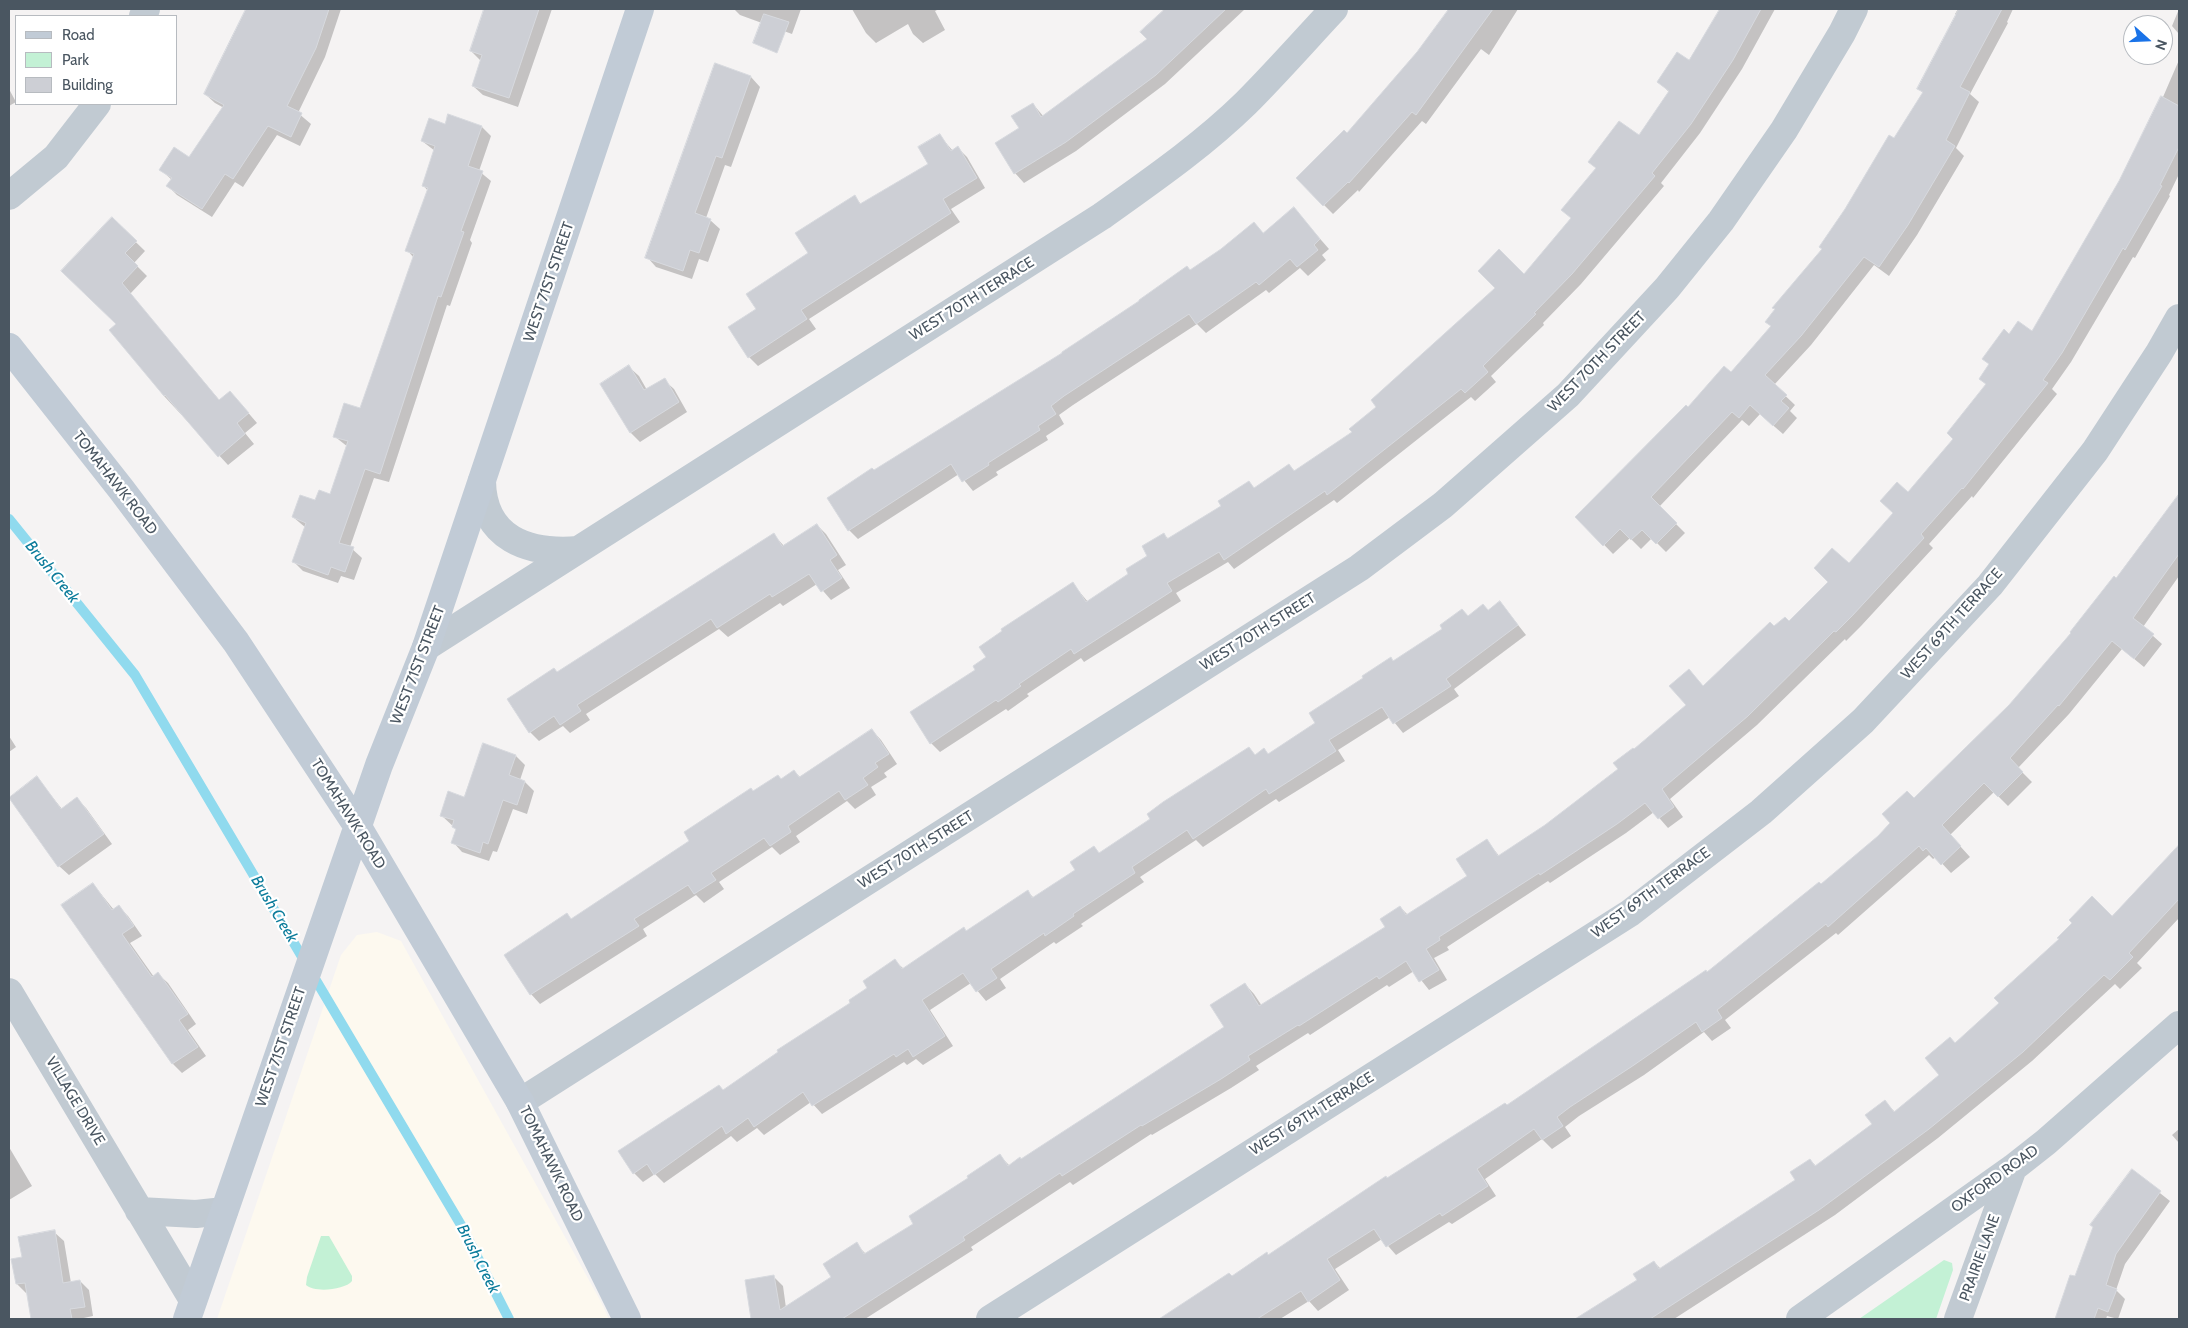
<!DOCTYPE html>
<html>
<head>
<meta charset="utf-8">
<style>
  body { margin:0 }
  #map { position:relative; width:2188px; height:1328px; overflow:hidden; background:#f5f3f3; font-family:Cabin,sans-serif }
  canvas { display:block }
  .frame { position:absolute; inset:0; border:10px solid #4a5661; pointer-events:none }
  .legend { position:absolute; left:15px; top:15px; width:162px; height:90px; box-sizing:border-box; background:#fff; border:1px solid #b7bbc0; margin:0; padding:6px 9px; list-style:none; font-size:15px; color:#4a5661 }
  .legend li { display:flex; align-items:center; gap:10px; height:25px }
  .legend b { width:25px; border:1px solid #b7bbc0 }
  .north { position:absolute; left:2123px; top:15px; width:50px; height:50px; box-sizing:border-box; background:#fff; border:1px solid #b7bbc0; border-radius:50%; rotate:110deg; font-size:14px; font-weight:700; line-height:20px; text-align:center; color:#4a5661 }
  .north::after { content:''; display:block; margin:auto; width:18px; height:22px; background:#1a73e8; clip-path:polygon(50% 0,100% 100%,50% 72%,0 100%) }
</style>
</head>
<body>
<div id="map">
<canvas width="2188" height="1328"></canvas>
<div class="frame"></div>
<ul class="legend">
<li><b style="height:6px;background:#c1cbd6"></b>Road</li>
<li><b style="height:14px;background:#c3f1d5"></b>Park</li>
<li><b style="height:14px;background:#cdcfd5"></b>Building</li>
</ul>
<div class="north">N</div>
</div>
<script>
const ctx = document.querySelector('canvas').getContext('2d');
ctx.lineJoin = 'round';
function fillPath(path, color) {
  ctx.fillStyle = color;
  ctx.fill(path, 'evenodd');
}
function stroke(path, color, width, dash) {
  ctx.strokeStyle = color;
  ctx.lineWidth = width;
  ctx.lineCap = dash ? 'butt' : 'round';
  ctx.setLineDash(dash || []);
  ctx.stroke(path);
}
function drawText(font, color, halo, rows, align = 'center') {
  ctx.font = font + ' Cabin,sans-serif';
  ctx.lineWidth = 4.5;
  ctx.setLineDash([]);
  ctx.textBaseline = 'middle';
  ctx.strokeStyle = halo;
  ctx.fillStyle = color;
  for (const [text, x, y, turn = 0] of rows) {
    ctx.save();
    ctx.translate(x, y);
    ctx.rotate((+turn || 0) * Math.PI / 180);
    ctx.textAlign = isNaN(turn) ? turn : align;
    if (halo) ctx.strokeText(text, 0, 0);
    ctx.fillText(text, 0, 0);
    ctx.restore();
  }
}
fillPath(new Path2D(`
  M377 932 401 941 600 1300 609 1319H217L341 955 357 935Z`), '#fdf9ef');
fillPath(new Path2D(`
  M321 1236H329L352 1276V1281C345 1290 314 1293 306 1285L307 1277Z
  M1944 1260 1952 1263 1953 1270 1936 1319H1859Z`), '#c3f1d5');
fillPath(new Path2D(`
  M247 9H341L325 57 298 113 311 124 300 146 277 135 243 187 235 182 212 217 177 195 168 186 172 180 161 170 190 158 224 108 215 103 205 94Z
  M501 9H552L518 107 483 95 473 86 481 61 471 51 493 35Z
  M734 9H801L792 34 740 15Z
  M852 9H939L935 11 945 30 923 43 913 34 908 24 876 43 866 33Z
  M1162 9H1245L1165 84 1076 151 1024 183 1015 173 1021 128 1033 104 1044 117 1149 39 1164 12Z
  M1451 9H1518L1489 55 1481 49 1426 124 1422 121 1359 192 1358 190 1333 214 1297 178 1347 135 1418 52Z
  M1721 9H1775L1742 69 1700 133 1661 183 1664 186 1581 284 1543 323 1544 325 1491 376 1496 382 1475 401 1471 397 1337 503 1334 500 1234 569 1228 562 1176 593 1181 601 1084 662 1081 658 1027 694 1029 696 1008 711 1006 709 940 752 931 743 977 670 988 658 1073 584 1088 602 1130 574 1149 556 1164 535 1169 539 1222 506 1249 483 1255 489 1289 466 1295 471 1353 433 1378 407 1524 275 1572 218 1597 169 1590 162 1639 137 1669 92 1659 82 1689 61Z
  M1958 9H2013L2007 22 2008 23 1970 94 1979 102 1956 148 1964 156 1917 235 1889 276 1874 265 1811 345 1774 385 1795 405 1790 411 1797 418 1783 434 1760 414 1749 426 1742 420 1659 507 1685 533 1666 552 1652 538 1641 549 1630 538 1613 554 1577 517 1688 409 1731 374 1772 327 1767 322 1823 249 1924 94 1919 89 1957 15 1955 14Z
  M2179 9V34L2172 26Z
  M2179 60V174L2169 195 2170 196 2135 258 2133 257 2071 362 2052 389 2057 394 1973 498 1972 496 1929 544 1933 548 1861 626 1846 641 1845 639 1757 725 1670 799 1683 817 1668 828 1654 812 1626 833 1550 883 1548 881 1447 947 1449 950 1434 958 1447 980 1429 990 1414 971 1389 987 1387 985 1310 1035 1308 1033 1256 1066 1259 1070 1231 1088 1152 1135 1151 1134 1073 1185 1070 1182 971 1247 973 1250 865 1319H753L746 1281 773 1276 783 1286 786 1308 833 1277 856 1244 866 1254 915 1224 1000 1156 1010 1166 1021 1160 1226 1028 1245 984 1254 994 1262 1006 1387 928 1400 907 1408 915 1468 876 1487 841 1500 857 1546 826 1620 769 1634 751 1687 705 1689 670 1704 687 1774 628 1789 623 1849 565 1894 513 1954 439 1987 385 1980 379 1990 365 1984 359 2010 335 2032 333 2120 182 2163 97Z
  M715 64 751 77 760 87 731 167 725 165 706 218 710 220 720 229 708 262 699 259 692 279 656 267 647 257Z
  M9 89 16 102 9 106Z
  M446 125 482 127 491 136 479 171 491 181 470 240 472 243 450 306 447 305 389 482 374 478 350 547 362 558 354 580 341 576 338 583 303 571 294 562 306 528 293 517 316 502 331 496 348 447 334 436 361 410 414 258 407 250 428 191 423 185 435 151 422 141Z
  M940 136 953 151 958 148 967 157 985 188 951 209 960 222 809 319 816 329 758 366 749 357 757 310 809 253 854 197 862 205 930 164Z
  M1294 209 1329 249 1322 255 1326 260 1308 276 1300 268 1269 293 1266 290 1206 333 1197 324 1073 405 1059 415 1064 424 1046 436 1048 440 996 472 998 475 973 491 959 474 858 539 849 530 874 471 1064 354 1191 271 1222 250 1254 223 1264 234Z
  M112 219 145 251 134 263 147 276 130 294 220 401 239 402 257 423 245 433 254 444 228 465 164 396 111 330 118 324Z
  M629 367 639 376 647 390 664 380 674 389 687 412 640 442 630 432Z
  M2179 496V576L2143 627 2162 644 2144 667 2122 649 2069 714 2018 768 2032 782 2008 806 1994 792 1950 835 1970 857 1951 873 1936 857 1933 859 1929 855 1838 935 1836 933 1725 1020 1731 1028 1712 1041 1704 1032 1644 1075 1579 1116 1565 1127 1571 1136 1552 1149 1542 1139 1485 1179 1496 1196 1452 1224 1449 1222 1396 1255 1382 1239 1335 1269 1349 1290 1318 1311 1309 1301 1280 1319H1161L1229 1274 1232 1277 1267 1254 1269 1256 1387 1179 1507 1107 1707 973 1821 886 1879 837 2010 705 2116 580Z
  M817 525 826 534 846 565 838 570 850 588 831 600 817 584 783 606 780 603 728 637 719 629 586 714 590 720 570 733 563 726 539 741 530 732 557 673 774 535 784 546Z
  M1500 602 1526 635 1454 689 1459 696 1403 733 1390 717 1338 750 1345 761 1279 802 1276 799 1203 847 1196 840 1140 877 1144 882 1081 924 1083 926 1056 944 1054 942 1000 979 1006 988 986 1001 971 983 930 1010 953 1046 923 1065 916 1059 907 1065 904 1062 822 1114 811 1102 764 1135 757 1128 737 1142 731 1136 664 1183 655 1174 643 1182 634 1173 723 1091 852 1003 869 989 895 961 904 969 964 929 967 932 1027 891 1034 898 1152 819 1249 749 1256 756 1264 750 1269 755 1317 723 1394 662 1469 617 1488 611Z
  M872 730 881 740 897 764 884 773 887 777 871 787 876 795 855 809 847 801 796 836 800 842 780 855 772 847 719 882 724 889 704 903 696 895 643 929 647 936 540 1004 531 994 567 915 572 920 691 841 754 792 781 780 794 771 801 778Z
  M9 736 16 747 9 752Z
  M516 756 525 765 520 780 525 782 534 791 527 814 513 809 497 852 493 851 489 861 462 852 453 842 457 830 441 815 465 799Z
  M37 778 62 809 77 799 86 808 112 844 69 875 59 866 10 797Z
  M2179 848V918L2137 963 2142 968 2120 989 2115 984 2032 1061 1938 1138 1835 1215 1674 1319H1579L1638 1281 1654 1262 1661 1269 1797 1181 1810 1160 1816 1166 1873 1124 1885 1102 1895 1112 1941 1075 1955 1044 2112 918Z
  M93 884 114 910 119 907 128 916 142 936 130 943 154 977 158 974 168 983 196 1024 188 1030 206 1056 182 1073 173 1064 63 905Z
  M2179 1129V1143L2172 1135Z
  M9 1147 32 1186 9 1200Z
  M2132 1171 2170 1201 2125 1264 2116 1290 2125 1299 2118 1319 2107 1316 2106 1319H2055L2071 1276 2076 1278Z
  M54 1232 64 1241 71 1283 80 1281 89 1290 93 1316 79 1319H32L28 1293H26L17 1284 24 1258Z`), '#0003');
stroke(new Path2D(`
  M9 519 135 675 461 1225 509 1319`), '#90daee', 10);
const building = new Path2D(`
  M246 9H329L316 48 287 106 302 113 291 137 268 126 233 179 225 174 202 209 166 186 172 178 159 170 174 147 189 157 224 105 204 94Z
  M484 9H539L509 98 472 86 482 55 470 51Z
  M1165 9H1226L1156 75 1066 142 1014 174 995 143 1019 128 1011 116 1033 103 1041 117 1147 39 1140 32Z
  M1449 9H1493L1416 115 1412 112 1349 183 1348 182 1323 206 1296 178 1344 130 1347 133 1417 52Z
  M1720 9H1761L1733 60 1691 124 1652 173 1655 176 1572 274 1534 313 1536 314 1483 366 1488 372 1465 393 1461 389 1327 495 1325 491 1224 560 1219 552 1167 583 1172 591 1074 654 1071 649 1019 684 1021 686 998 702 996 700 930 744 910 712 975 670 973 666 986 657 979 647 1002 631 1001 629 1073 582 1086 602 1128 574 1126 569 1147 556 1142 546 1164 533 1167 539 1221 506 1218 501 1249 481 1254 488 1289 464 1294 471 1352 432 1349 429 1376 407 1371 400 1495 288 1478 271 1499 249 1524 274 1571 218 1561 210 1596 168 1588 162 1619 121 1639 135 1669 91 1657 82 1677 52 1689 60Z
  M1959 9H2002L1960 87 1970 92 1946 140 1955 146 1908 225 1879 267 1864 257 1801 336 1765 375 1787 395 1781 401 1789 408 1773 426 1750 405 1739 418 1732 412 1651 497 1677 523 1656 544 1642 530 1631 540 1620 529 1603 546 1575 517 1686 405 1688 407 1724 366 1731 372 1771 326 1765 322 1775 309 1772 308 1822 249 1819 247 1845 209 1889 135 1894 138 1923 92 1917 89Z
  M764 14 789 22 777 53 753 43Z
  M715 63 751 76 722 158 716 156 695 213 711 219 699 253 690 250 683 271 645 258Z
  M2161 96 2179 106V147L2160 185 2162 186 2125 250 2123 248 2062 353 2043 380 2048 383 1963 489 1962 488 1921 534 1924 538 1852 616 1836 632 1834 631 1748 716 1662 789 1674 807 1658 819 1645 803 1617 824 1540 875 1539 873 1439 937 1440 940 1426 949 1439 970 1419 982 1406 961 1379 979 1377 976 1299 1026 1298 1025 1248 1056 1250 1060 1221 1079 1142 1126 1141 1125 1062 1176 1060 1173 963 1237 965 1240 842 1319H751L745 1280 774 1275 780 1310 831 1277 823 1264 857 1242 864 1254 913 1224 909 1216 968 1178 967 1176 1000 1154 1008 1166 1020 1157 1021 1159 1224 1027 1210 1005 1245 983 1259 1006 1385 927 1380 919 1400 906 1406 915 1467 876 1456 859 1487 839 1498 856 1545 825 1618 769 1613 763 1633 748 1634 749 1686 705 1669 686 1689 669 1703 686 1770 622 1774 626 1785 617 1789 621 1828 582 1814 568 1832 548 1849 563 1893 513 1880 501 1897 482 1908 492 1953 439 1947 433 1986 384 1979 379 1989 364 1982 359 2004 329 2009 334 2018 321 2032 331 2119 181Z
  M448 114 482 126 468 166 483 171 461 231 464 232 441 297 438 296 380 474 365 469 339 543 354 547 345 572 331 567 328 575 292 562 306 523 292 517 300 495 315 500 319 490 330 494 348 441 333 437 344 403 360 408 414 254 405 251 428 188 422 186 435 146 421 141 429 118 445 124Z
  M940 134 951 151 958 146 977 178 943 199 951 213 801 310 807 319 748 358 728 327 756 309 746 294 808 253 795 233 855 195 860 204 928 164 918 147Z
  M1294 207 1320 239 1314 245 1318 250 1297 267 1290 259 1259 285 1256 282 1196 324 1189 314 1064 396 1051 406 1056 414 1038 426 1040 430 988 463 989 465 962 482 951 464 848 531 827 498 872 468 874 470 1062 353V352L1139 301V300L1187 266 1190 270 1221 249 1254 222 1263 233Z
  M112 217 137 241 125 253 138 266 122 283 219 400 230 391 249 413 237 423 245 434 218 457 165 395 164 396 109 330 116 324 61 271Z
  M629 365 644 390 665 378 679 402 630 433 600 384Z
  M2179 494V554L2133 618 2154 634 2134 659 2112 641 2059 706 2058 705 2010 758 2023 772 1998 797 1984 783 1942 825 1961 846 1941 865 1926 848 1923 851 1919 846 1828 927 1826 924 1717 1010 1722 1018 1702 1032 1696 1022 1634 1065 1570 1107 1557 1117 1563 1126 1542 1140 1534 1129 1477 1169 1488 1186 1442 1216 1440 1213 1386 1247 1374 1229 1327 1259 1340 1280 1308 1302 1301 1291 1257 1319H1159L1229 1273 1232 1276 1267 1252 1268 1255 1386 1176 1387 1178 1505 1103 1507 1105 1706 970 1707 972 1819 882 1821 884 1878 836 1890 823 1882 814 1907 791 1914 798 2009 705 2071 633 2070 632 2114 576 2116 578Z
  M817 524 837 555 830 560 842 578 821 592 809 574 772 597 770 594 717 628 711 619 577 705 581 711 560 725 554 716 529 733 507 699 554 668 557 672 774 533 782 546Z
  M1500 601 1518 625 1446 679 1451 686 1393 724 1382 707 1329 740 1336 751 1269 794 1266 789 1193 839 1187 830 1132 867 1135 873 1073 914 1074 916 1045 936 1044 933 991 969 997 978 976 992 963 973 922 1000 945 1036 913 1057 908 1049 896 1057 894 1054 812 1106 803 1092 754 1127 748 1118 726 1134 722 1126 654 1175 647 1164 633 1174 618 1151 719 1085 723 1090 778 1052 777 1050 850 1003 849 1000 867 988 863 981 895 959 902 969 964 927 966 931 1028 890 1032 898 1075 870 1070 862 1094 846 1099 853 1150 819 1147 814 1163 802 1249 747 1255 755 1264 748 1268 754 1315 723 1309 713 1363 678 1362 676 1391 657 1393 661 1442 629 1440 625 1462 609 1468 616 1483 604 1488 610Z
  M872 729 889 754 875 763 878 767 863 778 868 785 845 800 839 791 788 826 791 832 770 846 764 838 711 873 716 880 694 894 688 885 634 919 639 926 530 995 504 955 567 913 571 919 689 841 684 832 751 788 753 791 778 775 781 779 794 770 799 777Z
  M483 743 516 755 509 775 525 781 517 805 503 800 488 844 483 842 480 853 451 843 456 829 452 827 454 820 440 816 448 791 464 797Z
  M37 776 61 809 77 797 104 834 58 867 9 798Z
  M2179 845V899L2129 953 2133 957 2110 980 2104 975 2023 1052 1929 1129 1819 1210 1650 1319H1575L1637 1280 1633 1274 1654 1261 1659 1269 1795 1180 1790 1172 1810 1159 1815 1166 1872 1124 1865 1115 1885 1100 1894 1112 1939 1075 1925 1058 1950 1037 1955 1043 1999 1003 1994 998 2059 939 2057 938 2072 923 2069 920 2092 896 2112 916Z
  M93 883 112 910 119 905 134 926 122 934 152 977 158 972 188 1014 179 1020 198 1047 172 1064 61 905Z
  M2132 1169 2161 1191 2116 1254 2106 1285 2117 1289 2108 1312 2098 1308 2094 1319H2055L2070 1275 2075 1276 2093 1227 2090 1225Z
  M55 1230 63 1283 80 1280 85 1307 70 1309 72 1319H31L25 1283 16 1284 11 1259 22 1257 18 1237Z`);
fillPath(building, '#cdcfd5');
stroke(building, '#d7d9de', 1);
stroke(new Path2D(`
  M143 16 146 9
  M9 196 56 157 97 104
  M482 481C483 539 528 554 578 550
  M426 647 1102 216C1151 181 1202 146 1246 103 1276 73 1305 40 1334 9
  M9 992 193 1300
  M520 1102 1359 568 1443 505 1568 395 1667 288 1721 221 1784 130 1842 33 1854 9
  M139 1211 196 1214 224 1211
  M990 1319 1630 913 1761 812 1863 721 1990 585 2095 451 2159 353 2179 318
  M1800 1319 2013 1168 2046 1142 2179 1025
  M1958 1319 2013 1168`), '#c1cad2', 28);
stroke(new Path2D(`
  M9 347 121 489 236 642 358 827 520 1102 627 1319
  M187 1319 379 765 426 647 640 9`), '#c1cbd6', 28);
drawText('15px', '#4a5661', '#fff', [
  ["WEST 71ST STREET",549,282,-71],
  ["WEST 70TH TERRACE",972,299,-32],
  ["WEST 70TH STREET",1597,362,-46],
  ["TOMAHAWK ROAD",115,483,52],
  ["WEST 69TH TERRACE",1952,624,-48],
  ["WEST 70TH STREET",1258,632,-32],
  ["WEST 71ST STREET",418,665,-69],
  ["TOMAHAWK ROAD",348,814,58],
  ["WEST 70TH STREET",916,850,-32],
  ["WEST 69TH TERRACE",1651,893,-36],
  ["WEST 71ST STREET",281,1047,-71],
  ["VILLAGE DRIVE",75,1101,59],
  ["WEST 69TH TERRACE",1312,1114,-32],
  ["TOMAHAWK ROAD",551,1164,64],
  ["OXFORD ROAD",1995,1179,-36],
  ["PRAIRIE LANE",1980,1258,-70]
]);
drawText('italic 16px', '#0c7c9b', '#fff', [
  ["Brush Creek",52,572,51],
  ["Brush Creek",274,909,59],
  ["Brush Creek",478,1259,63]
]);
</script>
</body>
</html>
